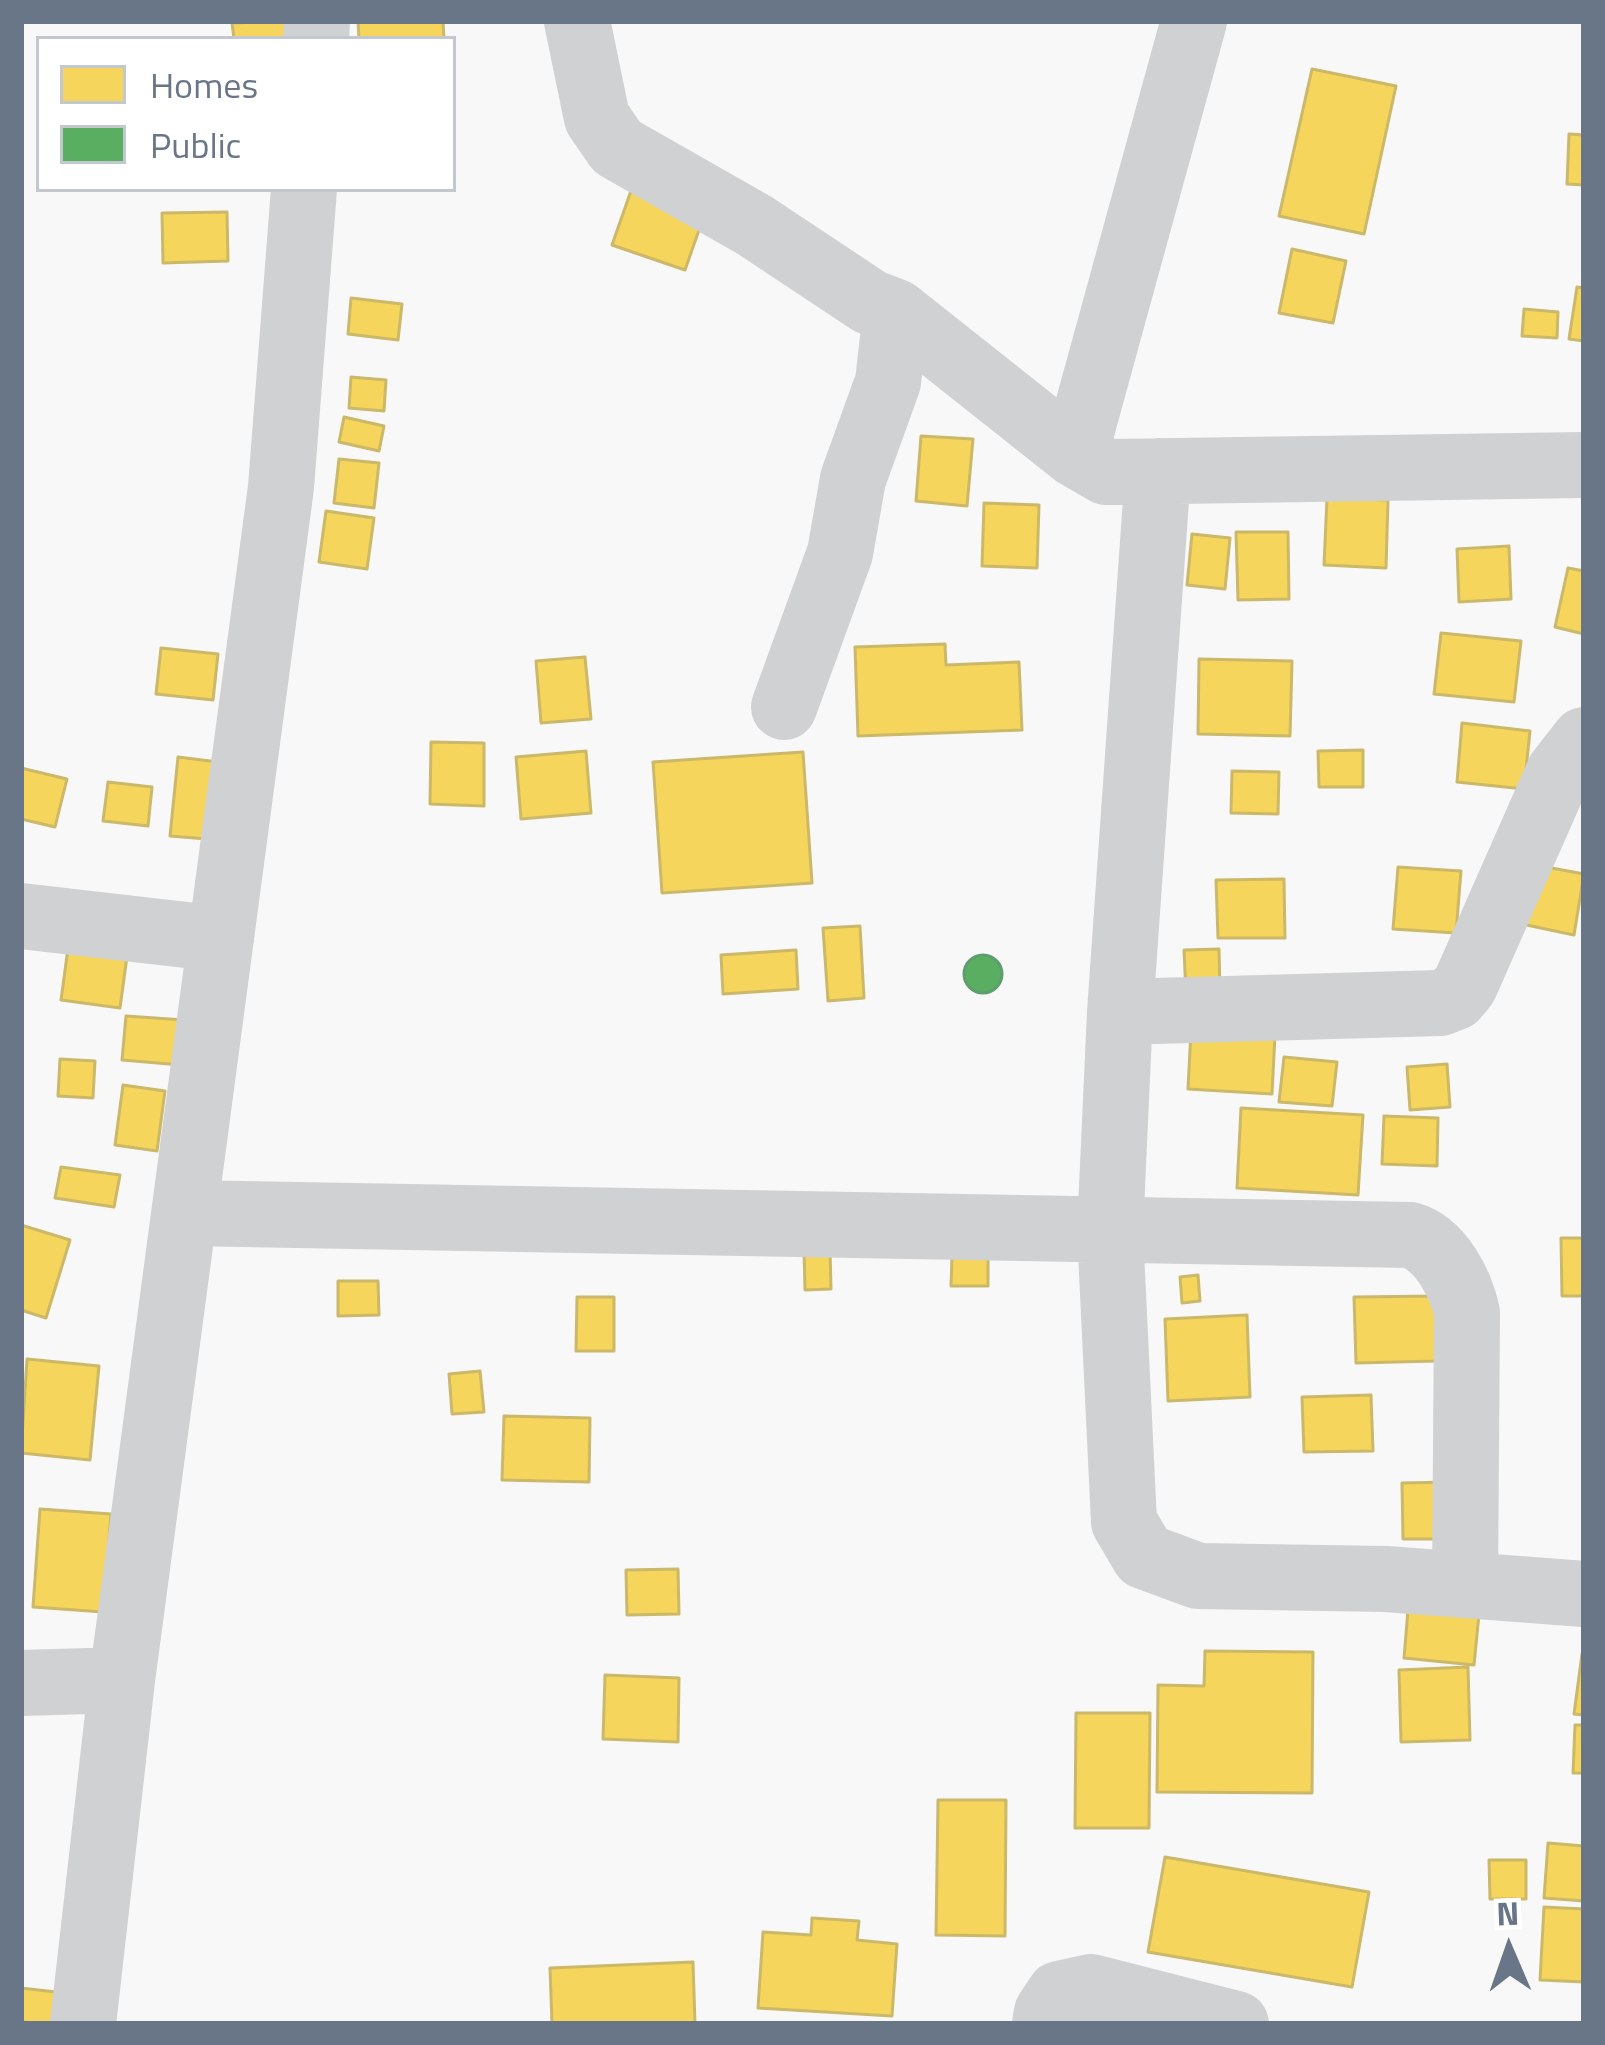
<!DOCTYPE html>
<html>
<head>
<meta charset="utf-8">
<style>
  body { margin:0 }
  #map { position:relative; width:1605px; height:2045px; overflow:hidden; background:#f8f8f8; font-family:"Titillium Web",sans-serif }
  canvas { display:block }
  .frame { position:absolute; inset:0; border:24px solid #687688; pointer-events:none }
  .legend { position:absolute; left:36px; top:36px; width:420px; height:156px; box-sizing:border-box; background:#fff; border:3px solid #c3c8cf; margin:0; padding:15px 21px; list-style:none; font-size:36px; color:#687688 }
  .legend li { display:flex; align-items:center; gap:24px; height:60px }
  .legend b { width:60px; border:3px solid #c3c8cf }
  .north { position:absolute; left:1449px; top:1889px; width:120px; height:120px; -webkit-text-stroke:9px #fff; paint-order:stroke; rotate:358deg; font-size:33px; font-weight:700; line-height:48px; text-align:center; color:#687688 }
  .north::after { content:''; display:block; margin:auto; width:42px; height:54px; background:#687688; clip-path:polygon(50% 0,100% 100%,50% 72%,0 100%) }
</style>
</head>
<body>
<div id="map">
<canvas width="1605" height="2045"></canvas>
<div class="frame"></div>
<ul class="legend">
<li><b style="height:33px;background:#f6d55c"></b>Homes</li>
<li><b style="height:33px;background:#5aae61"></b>Public</li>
</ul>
<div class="north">N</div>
</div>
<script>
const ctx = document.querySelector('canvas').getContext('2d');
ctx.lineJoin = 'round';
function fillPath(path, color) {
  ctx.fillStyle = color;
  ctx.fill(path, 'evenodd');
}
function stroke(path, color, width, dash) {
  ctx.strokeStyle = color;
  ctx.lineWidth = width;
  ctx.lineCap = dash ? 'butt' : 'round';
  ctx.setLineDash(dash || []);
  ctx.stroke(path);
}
const homes = new Path2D(`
  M289 21 292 39H234L232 23Z
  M358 21H443L444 39H359Z
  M1312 69 1396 86 1364 234 1279 216Z
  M1569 134 1584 135V185L1567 184Z
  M633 185 706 210 685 270 612 245Z
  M227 212 228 261 163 263 162 213Z
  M1292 249 1346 261 1333 323 1279 313Z
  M1577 287 1584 288V341L1569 339Z
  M351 298 402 304 398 340 348 334Z
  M1524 309 1558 312 1557 338 1522 336Z
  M351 377 386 380 384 411 349 408Z
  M344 417 384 426 379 451 339 442Z
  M921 436 973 439 967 506 916 501Z
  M339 459 379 463 374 508 334 503Z
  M1327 498 1388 500 1386 568 1324 565Z
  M984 503 1039 505 1037 568 982 566Z
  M326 511 374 518 367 569 319 562Z
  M1236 532H1288L1289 599 1238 600Z
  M1192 534 1230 538 1225 589 1187 585Z
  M1509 546 1511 599 1459 602 1457 549Z
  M1568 568 1584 571V634L1555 627Z
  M1441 633 1521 641 1514 702 1434 694Z
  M945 644 946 665 1019 662 1022 730 858 736 855 647Z
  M161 648 218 654 213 700 156 694Z
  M585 657 591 719 541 723 536 661Z
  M1199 659 1292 661 1290 736 1198 734Z
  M1462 723 1530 731 1524 789 1457 782Z
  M431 742 484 743V806L430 804Z
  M1363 750V787H1319L1318 751Z
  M586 751 591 813 521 819 516 757Z
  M803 752 812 883 662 893 653 762Z
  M178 757 226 763 219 840 170 836Z
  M21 768 67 779 55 827 21 819Z
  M1232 771 1279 772 1278 814 1231 813Z
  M108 782 152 787 148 826 103 821Z
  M1530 864 1584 874 1574 935 1517 923Z
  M1398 867 1461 871 1456 933 1393 929Z
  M1284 879 1285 938H1218L1216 880Z
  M860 926 864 998 828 1001 823 928Z
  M69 941 128 949 120 1008 61 1000Z
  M1219 949 1220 993 1186 994 1184 950Z
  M796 950 798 989 723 994 721 955Z
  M126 1016 184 1020 181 1065 122 1060Z
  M1191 1030 1275 1035 1272 1094 1188 1089Z
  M1284 1057 1337 1062 1332 1106 1279 1102Z
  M60 1059 95 1061 93 1098 58 1096Z
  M1447 1064 1450 1107 1410 1110 1407 1067Z
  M123 1085 165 1091 157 1151 115 1145Z
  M1241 1108 1363 1115 1358 1195 1237 1188Z
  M1384 1116 1438 1118 1437 1166 1382 1164Z
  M61 1167 120 1175 114 1207 55 1198Z
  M21 1225 70 1240 46 1318 21 1310Z
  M1561 1238H1584V1296H1562Z
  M830 1248 831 1289 805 1290 804 1249Z
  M952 1257H988V1286H951Z
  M1198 1275 1200 1301 1182 1303 1180 1277Z
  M338 1281H378L379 1315 338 1316Z
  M1435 1296 1437 1361 1356 1363 1354 1297Z
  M577 1297H614V1351H576Z
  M1247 1315 1250 1397 1168 1401 1165 1319Z
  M27 1359 99 1366 90 1460 21 1453Z
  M480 1371 484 1412 452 1414 449 1374Z
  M1371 1395 1373 1451 1304 1452 1302 1397Z
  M504 1416 590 1418 589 1482 502 1480Z
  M1451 1482 1452 1539H1403L1402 1483Z
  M40 1509 111 1514 103 1612 33 1607Z
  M678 1569 679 1614 627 1615 626 1570Z
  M1409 1598 1480 1604 1474 1665 1404 1658Z
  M1205 1651 1313 1652 1312 1793 1157 1792 1158 1685 1204 1686Z
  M1582 1654H1584V1715L1574 1714Z
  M1468 1667 1470 1740 1401 1742 1399 1670Z
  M605 1675 679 1678 678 1742 603 1739Z
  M1076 1713H1150L1149 1828H1075Z
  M1575 1725H1584V1773H1573Z
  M938 1800H1006L1005 1936 936 1935Z
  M1548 1843 1584 1846V1901L1544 1898Z
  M1165 1857 1369 1892 1352 1987 1148 1952Z
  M1489 1860H1526V1899H1490Z
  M1544 1907 1584 1909V1982L1540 1980Z
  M812 1918 859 1921 857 1940 897 1944 892 2016 758 2008 763 1932 811 1935Z
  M693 1962 695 2024H552L550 1968Z
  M21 1988 65 1993 61 2024 21 2022Z`);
fillPath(homes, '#f6d55c');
stroke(homes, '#cbb869', 3);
const public = new Path2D(`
  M964 974a19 19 0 1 1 38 0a19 19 0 1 1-38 0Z`);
fillPath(public, '#5aae61');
stroke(public, '#5e9d6d', 3);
stroke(new Path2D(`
  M577 21 597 118 617 147 754 225 870 302 896 312 1075 454 1106 472 1584 465
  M316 39 317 21
  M1075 454 1194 21
  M1158 471 1120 1012 1110 1231 1124 1522 1144 1556 1198 1576 1386 1579 1584 1594
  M784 707 840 553 853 479 888 382 896 312
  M21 916 221 939
  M1120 1012 1440 1003 1455 997 1465 985 1559 772 1584 740
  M186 1213 1410 1235C1441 1244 1461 1284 1467 1313L1465 1585
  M21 1683 122 1680
  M83 2024 122 1680 281 487 304 189
  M1045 2024 1047 2012 1059 1994 1091 1987 1236 2024`), '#d0d1d3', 66);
</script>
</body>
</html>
